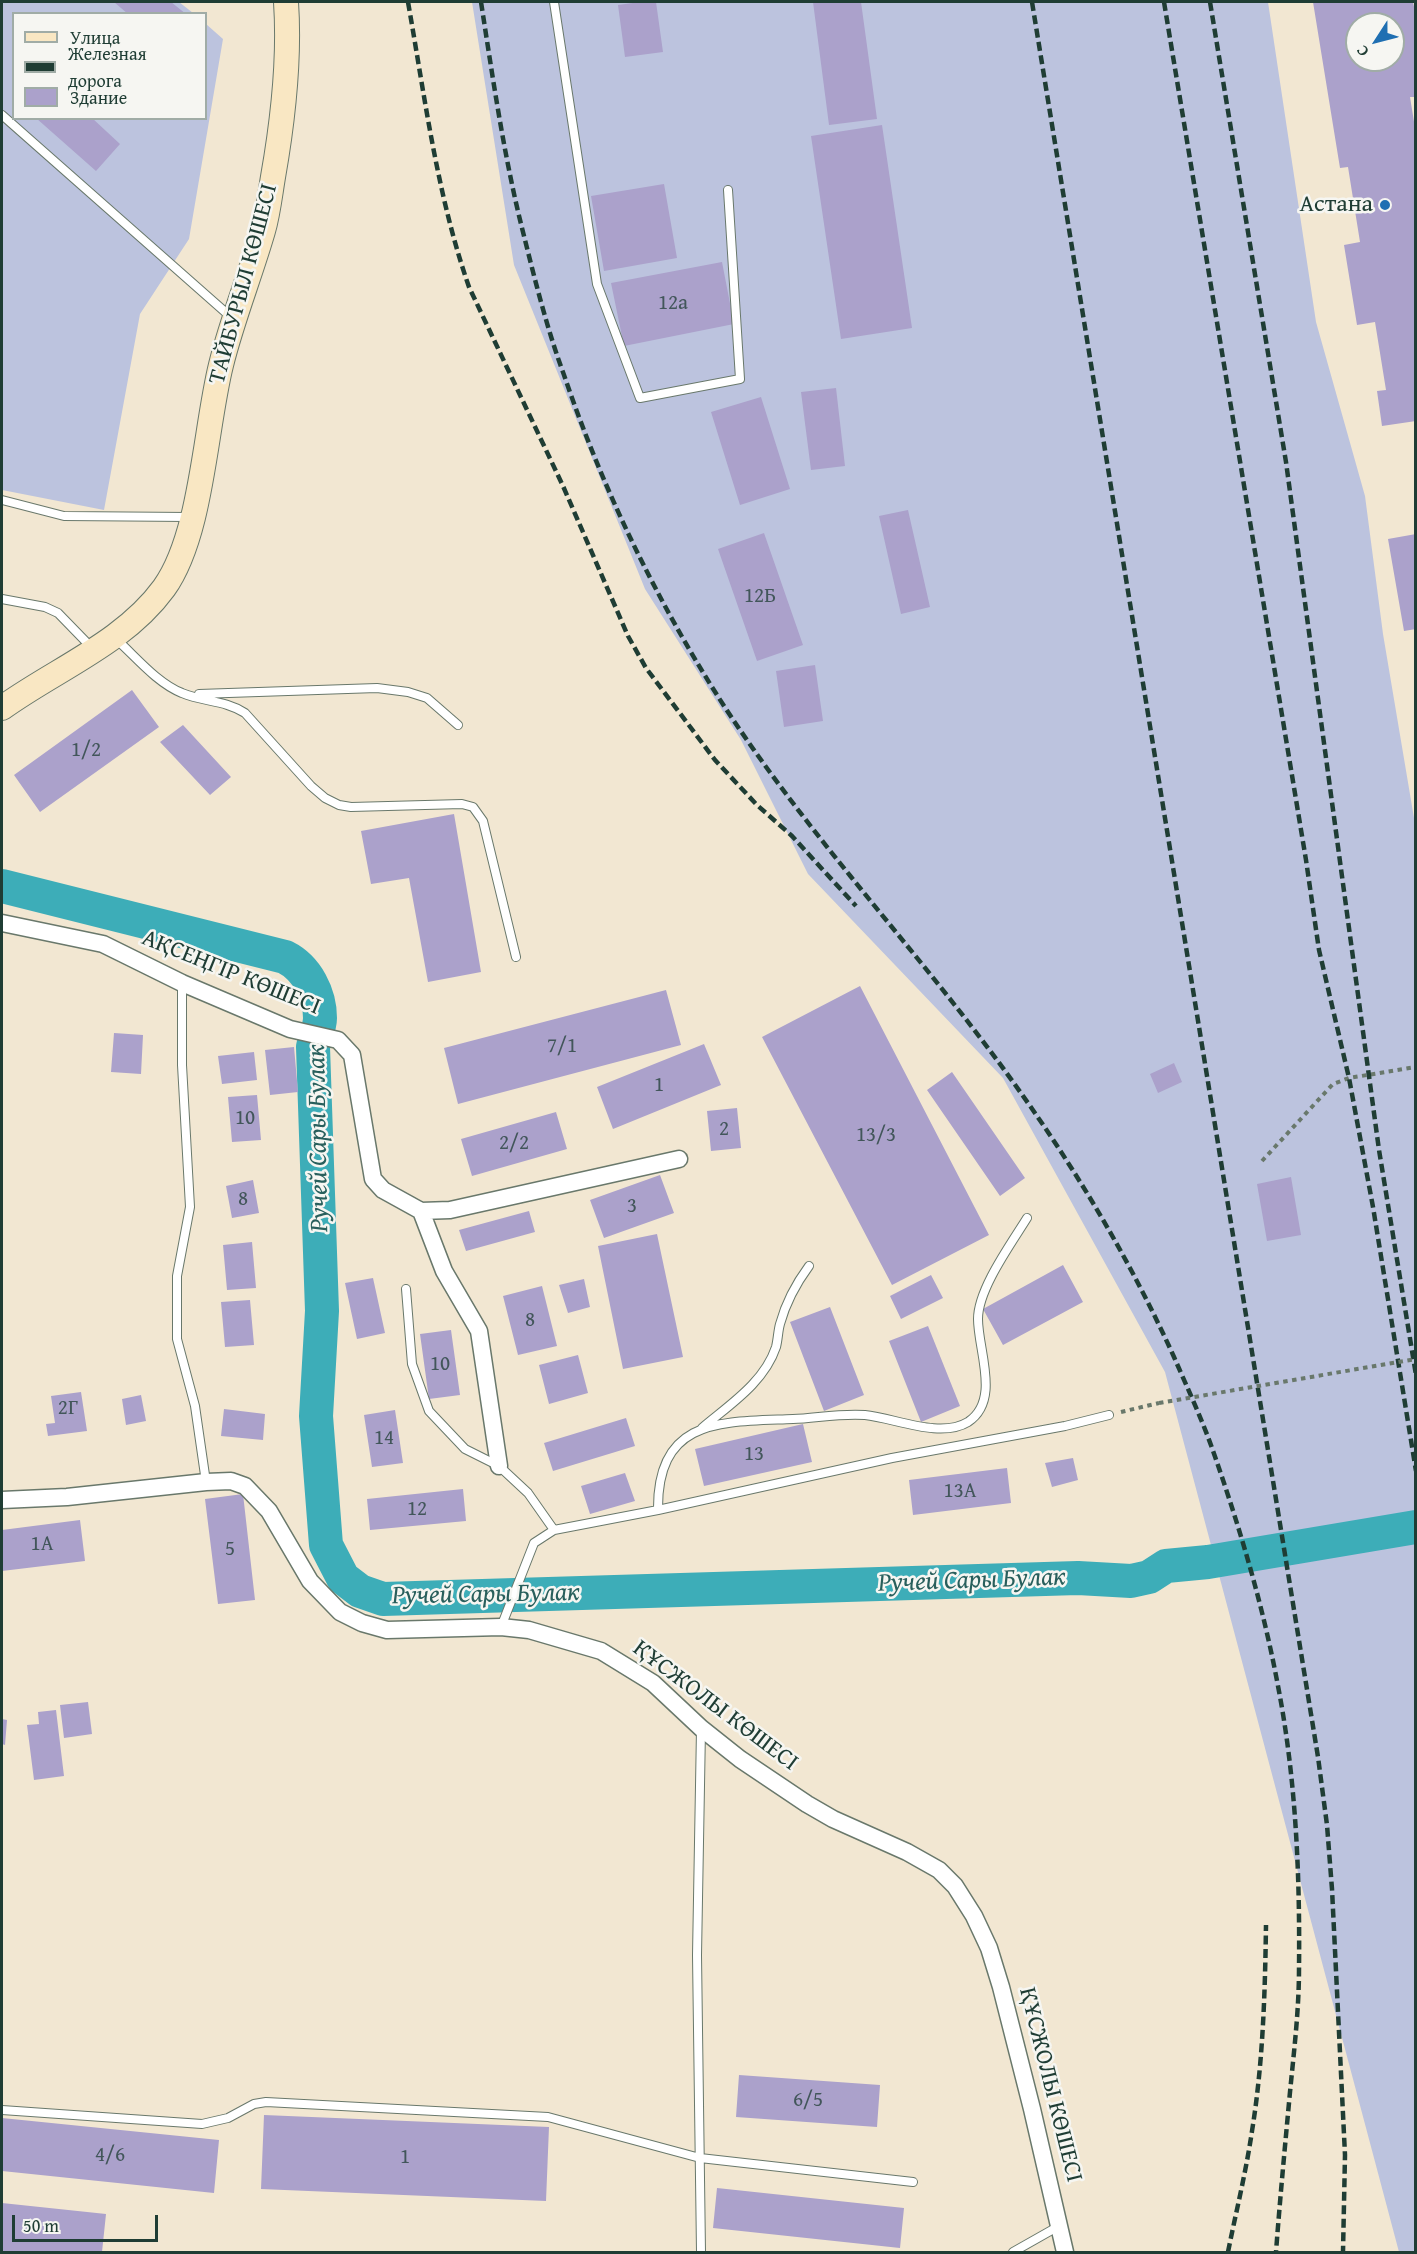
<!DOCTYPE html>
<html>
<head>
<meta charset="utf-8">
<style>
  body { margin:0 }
  #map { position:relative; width:1417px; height:2254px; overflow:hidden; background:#f2e7d2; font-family:"Gentium Book Plus",serif }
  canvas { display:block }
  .frame { position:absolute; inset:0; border:3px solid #1f3d34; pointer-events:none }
  .legend { position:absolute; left:12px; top:12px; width:195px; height:108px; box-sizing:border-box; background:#f6f6f2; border:2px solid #a0aca6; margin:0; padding:8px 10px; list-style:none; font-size:18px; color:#1f3d34 }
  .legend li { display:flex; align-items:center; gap:12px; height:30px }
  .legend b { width:30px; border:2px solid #a0aca6 }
  .north { position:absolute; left:1345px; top:12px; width:60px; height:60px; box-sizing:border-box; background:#f6f6f2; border:2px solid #a0aca6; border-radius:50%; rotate:234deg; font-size:16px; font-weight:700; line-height:24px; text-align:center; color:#1f3d34 }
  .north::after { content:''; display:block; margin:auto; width:21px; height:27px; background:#1f6fb2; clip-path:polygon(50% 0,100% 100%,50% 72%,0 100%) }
  .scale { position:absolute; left:12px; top:2215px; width:146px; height:27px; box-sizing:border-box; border:3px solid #1f3d34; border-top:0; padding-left:8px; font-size:18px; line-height:21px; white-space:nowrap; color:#1f3d34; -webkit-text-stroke:4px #f6f6f2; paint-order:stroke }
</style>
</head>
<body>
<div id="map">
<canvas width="1417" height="2254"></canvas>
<div class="frame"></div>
<ul class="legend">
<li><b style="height:8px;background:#f9e7c3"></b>Улица</li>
<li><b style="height:8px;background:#1f3d34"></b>Железная дорога</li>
<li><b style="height:16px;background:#aba1cb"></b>Здание</li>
</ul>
<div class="north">С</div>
<div class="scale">50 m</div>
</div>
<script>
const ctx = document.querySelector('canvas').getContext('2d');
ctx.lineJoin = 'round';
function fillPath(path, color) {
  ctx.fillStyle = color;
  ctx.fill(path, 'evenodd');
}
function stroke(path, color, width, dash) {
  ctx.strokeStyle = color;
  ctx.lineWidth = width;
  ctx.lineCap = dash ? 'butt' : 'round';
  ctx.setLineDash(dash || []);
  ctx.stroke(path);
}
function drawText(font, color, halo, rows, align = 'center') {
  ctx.font = font + ' "Gentium Book Plus",serif';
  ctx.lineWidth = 5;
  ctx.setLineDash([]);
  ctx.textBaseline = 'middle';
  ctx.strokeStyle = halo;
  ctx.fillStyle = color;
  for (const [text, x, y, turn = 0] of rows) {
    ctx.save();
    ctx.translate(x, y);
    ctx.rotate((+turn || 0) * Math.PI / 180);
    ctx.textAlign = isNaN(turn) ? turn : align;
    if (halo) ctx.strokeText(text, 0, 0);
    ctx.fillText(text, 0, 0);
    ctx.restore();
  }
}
fillPath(new Path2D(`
  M2 2H179L193 13 14 14V118H206V24L223 39 189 239 140 314 104 510 2 490Z
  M472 2H1268L1316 322 1365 496 1383 634 1415 824V2252H1399L1165 1372 1003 1078 808 874 741 740 645 589 514 265Z`), '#bcc3de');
stroke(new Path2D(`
  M2 886 285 957C307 968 320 994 320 1018 320 1027 315 1038 313 1047L322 1311 316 1416 326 1545 343 1578 360 1591 383 1599 1078 1578 1131 1581 1149 1577 1166 1566 1208 1562 1416 1527`), '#3dadb8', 34);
fillPath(new Path2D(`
  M114 2H171L186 14H128Z
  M640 2H656L663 52 625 57 618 5Z
  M813 2H861L877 119 829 125Z
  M1313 2H1413L1416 16V97H1410L1416 134V421L1382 426 1377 391 1386 390 1375 322 1357 325 1344 245 1360 242 1348 167 1340 168ZM1357 24H1393V60H1357Z
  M36 118H92L120 144 96 171Z
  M882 125 912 328 841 339 811 136Z
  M664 184 677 258 604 271 591 196Z
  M722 262 734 324 624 346 611 283Z
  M836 388 845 466 811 470 801 392Z
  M761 397 790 489 740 505 711 412Z
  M908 510 930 607 901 614 879 516Z
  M764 533 803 645 757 661 718 549Z
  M1416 534V629L1404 631 1388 539Z
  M815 665 823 721 784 727 776 671Z
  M132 690 159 727 40 812 14 775Z
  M183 725 231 777 210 795 160 742Z
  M454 814 481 972 428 982 409 878 371 884 361 831Z
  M860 986 989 1235 892 1285 762 1037Z
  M666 990 681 1045 458 1104 444 1048Z
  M114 1033 143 1035 141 1074 111 1072Z
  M704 1044 721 1085 613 1129 597 1087Z
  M294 1047 298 1092 270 1095 265 1050Z
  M254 1052 257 1080 222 1084 218 1056Z
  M1174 1063 1182 1082 1158 1093 1150 1074Z
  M952 1072 1025 1178 1000 1196 927 1090Z
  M257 1095 261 1140 232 1142 228 1097Z
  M737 1108 741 1148 711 1151 707 1111Z
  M556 1112 567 1149 472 1176 461 1139Z
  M660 1175 674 1213 604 1238 590 1200Z
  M1291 1177 1301 1235 1267 1241 1257 1184Z
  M253 1180 259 1213 232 1218 226 1186Z
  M529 1211 535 1232 466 1251 459 1230Z
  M657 1234 683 1357 623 1369 598 1246Z
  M252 1242 256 1288 227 1290 223 1245Z
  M1063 1265 1083 1302 1003 1345 983 1309Z
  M931 1275 943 1298 901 1319 890 1296Z
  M373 1278 385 1333 357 1339 345 1283Z
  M584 1279 590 1307 568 1313 559 1285Z
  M542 1286 557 1346 518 1355 503 1296Z
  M250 1300 254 1345 225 1347 221 1302Z
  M830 1307 864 1395 824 1411 790 1322Z
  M928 1326 960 1406 921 1422 889 1341Z
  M451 1330 460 1395 429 1399 420 1334Z
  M578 1355 588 1393 549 1404 539 1365Z
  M81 1392 87 1431 48 1436 46 1424 55 1423 51 1396Z
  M141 1395 146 1421 126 1425 122 1399Z
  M224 1409 265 1414 263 1440 221 1436Z
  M395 1410 403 1463 372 1467 364 1415Z
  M626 1418 635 1446 553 1471 544 1443Z
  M803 1424 812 1462 704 1486 695 1449Z
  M1073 1458 1078 1480 1052 1487 1045 1463Z
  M1007 1468 1011 1503 913 1515 909 1480Z
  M625 1473 635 1501 590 1514 581 1486Z
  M463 1489 466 1521 370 1530 367 1499Z
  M243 1494 255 1600 218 1604 205 1499Z
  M80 1520 85 1561 2 1571V1530Z
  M88 1702 92 1734 64 1738 60 1705Z
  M56 1710 64 1776 34 1780 27 1725 39 1724 38 1712Z
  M2 1719 7 1720 5 1745 2 1744Z
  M739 2075 880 2085 877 2127 736 2117Z
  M264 2115 549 2127 546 2201 261 2189Z
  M2 2118 219 2140 214 2193 2 2171Z
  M717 2188 904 2208 900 2248 713 2228Z
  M2 2203 106 2214 102 2252H2Z`), '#aba1cb');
const lane = new Path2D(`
  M554 2 597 284 640 398 740 379 728 190
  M2 115 232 318
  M2 500 64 516 189 517
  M2 599 45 607 58 613 93 649
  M116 639C136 657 157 683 182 693 203 702 225 700 245 713L311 786 325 798 339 805 351 807 462 804 473 807 483 821 516 957
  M199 694 377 688 408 692 427 698 458 725
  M182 983V1065L190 1207 177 1276V1339L195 1406 206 1482
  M406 1289 412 1364 429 1411 465 1449 499 1466 528 1493 554 1530
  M702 1428C729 1405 764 1383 776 1347 778 1339 778 1331 780 1324 786 1302 795 1285 809 1266
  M658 1510C657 1417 722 1422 793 1419 816 1418 842 1413 865 1415 895 1418 940 1439 968 1422 1001 1400 978 1351 978 1319 978 1289 1011 1244 1027 1218
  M501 1627 534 1543 554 1530 658 1510 892 1458 1065 1426 1109 1415
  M2 2110 202 2124 228 2118 254 2104 266 2102 548 2117 700 2158 913 2182
  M701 2252 697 1955 701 1729
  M1013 2252 1059 2226`);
const street = new Path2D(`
  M2 923 103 944 182 983 290 1029 338 1040 352 1055 373 1179 383 1190 421 1211 450 1210 679 1159
  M421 1211 444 1271 479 1331 499 1466
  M2 1500 67 1497 206 1482 231 1481 245 1486 269 1511 310 1581 340 1612 362 1623 387 1630 501 1627 529 1630 601 1651 653 1683 701 1728 740 1759 807 1804 833 1819 907 1852 939 1870 955 1886 974 1916 989 1948 1001 1987 1032 2109 1065 2252`);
const secondary = new Path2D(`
  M2 708C56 669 124 643 164 588 202 535 205 429 221 365 232 320 250 276 263 231 268 214 270 195 273 177 283 120 290 60 286 2`);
stroke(lane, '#69786b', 10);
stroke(street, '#69786b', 19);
stroke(secondary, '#69786b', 26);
stroke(new Path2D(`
  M1262 1161 1333 1084 1349 1078 1416 1067
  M1121 1412 1159 1403`), '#69786b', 4, [4.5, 4.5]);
stroke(lane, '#fff', 8);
stroke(street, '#fff', 16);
stroke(secondary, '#f9e7c3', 24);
stroke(new Path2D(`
  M408 2C425 98 437 195 469 287L563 486 628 636 646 668 715 760 757 805 792 836 856 906
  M481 2C493 79 504 157 523 232 535 280 547 329 564 375 601 484 651 589 712 687 795 820 904 935 997 1060 1066 1153 1126 1251 1174 1357 1187 1387 1201 1417 1212 1448 1239 1525 1263 1605 1278 1686 1296 1779 1300 1875 1299 1969 1299 2010 1294 2051 1290 2092 1285 2146 1280 2199 1276 2252
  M1032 2 1318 1757 1327 1825 1332 1889 1345 2155 1343 2252
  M1164 2 1306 860 1319 950 1349 1078 1373 1207 1416 1471
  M1210 2 1286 462 1379 1150 1416 1375
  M1228 2252C1236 2212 1246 2172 1252 2131 1263 2063 1265 1994 1266 1925`), '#1f3d34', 4.5, [9, 4.5]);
stroke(new Path2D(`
  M1159 1403 1416 1359`), '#69786b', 4, [4.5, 4.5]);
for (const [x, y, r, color] of [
  [1385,205,6,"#1f6fb2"]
]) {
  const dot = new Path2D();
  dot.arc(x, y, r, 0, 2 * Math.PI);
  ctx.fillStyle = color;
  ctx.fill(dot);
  stroke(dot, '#f6f6f2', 2);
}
drawText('21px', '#42565a', null, [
  ["12а",673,304],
  ["12Б",760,597],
  ["1/2",86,751],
  ["7/1",562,1047],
  ["1",659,1086],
  ["10",245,1119],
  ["2",724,1130],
  ["13/3",876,1136],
  ["2/2",514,1144],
  ["8",243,1200],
  ["3",632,1207],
  ["8",530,1321],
  ["10",440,1365],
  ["2Г",68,1409],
  ["14",384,1439],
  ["13",754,1455],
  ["13А",960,1492],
  ["12",417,1510],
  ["1А",42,1545],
  ["5",230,1550],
  ["6/5",808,2101],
  ["4/6",110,2156],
  ["1",405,2158]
]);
drawText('24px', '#1f3d34', '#f6f6f2', [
  ["Астана",1373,205]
], 'right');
drawText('24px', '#1f3d34', '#f6f6f2', [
  ["ТАЙБУРЫЛ КӨШЕСІ",244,284,-75],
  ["АҚСЕҢГІР КӨШЕСІ",231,973,22],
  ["ҚҰСЖОЛЫ КӨШЕСІ",715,1706,37],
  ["ҚҰСЖОЛЫ КӨШЕСІ",1050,2085,76]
]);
drawText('italic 26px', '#285f5c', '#f6f6f2', [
  ["Ручей Сары Булак",319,1138,-91],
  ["Ручей Сары Булак",972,1581,-2],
  ["Ручей Сары Булак",486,1595,-1]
]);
</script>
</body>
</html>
